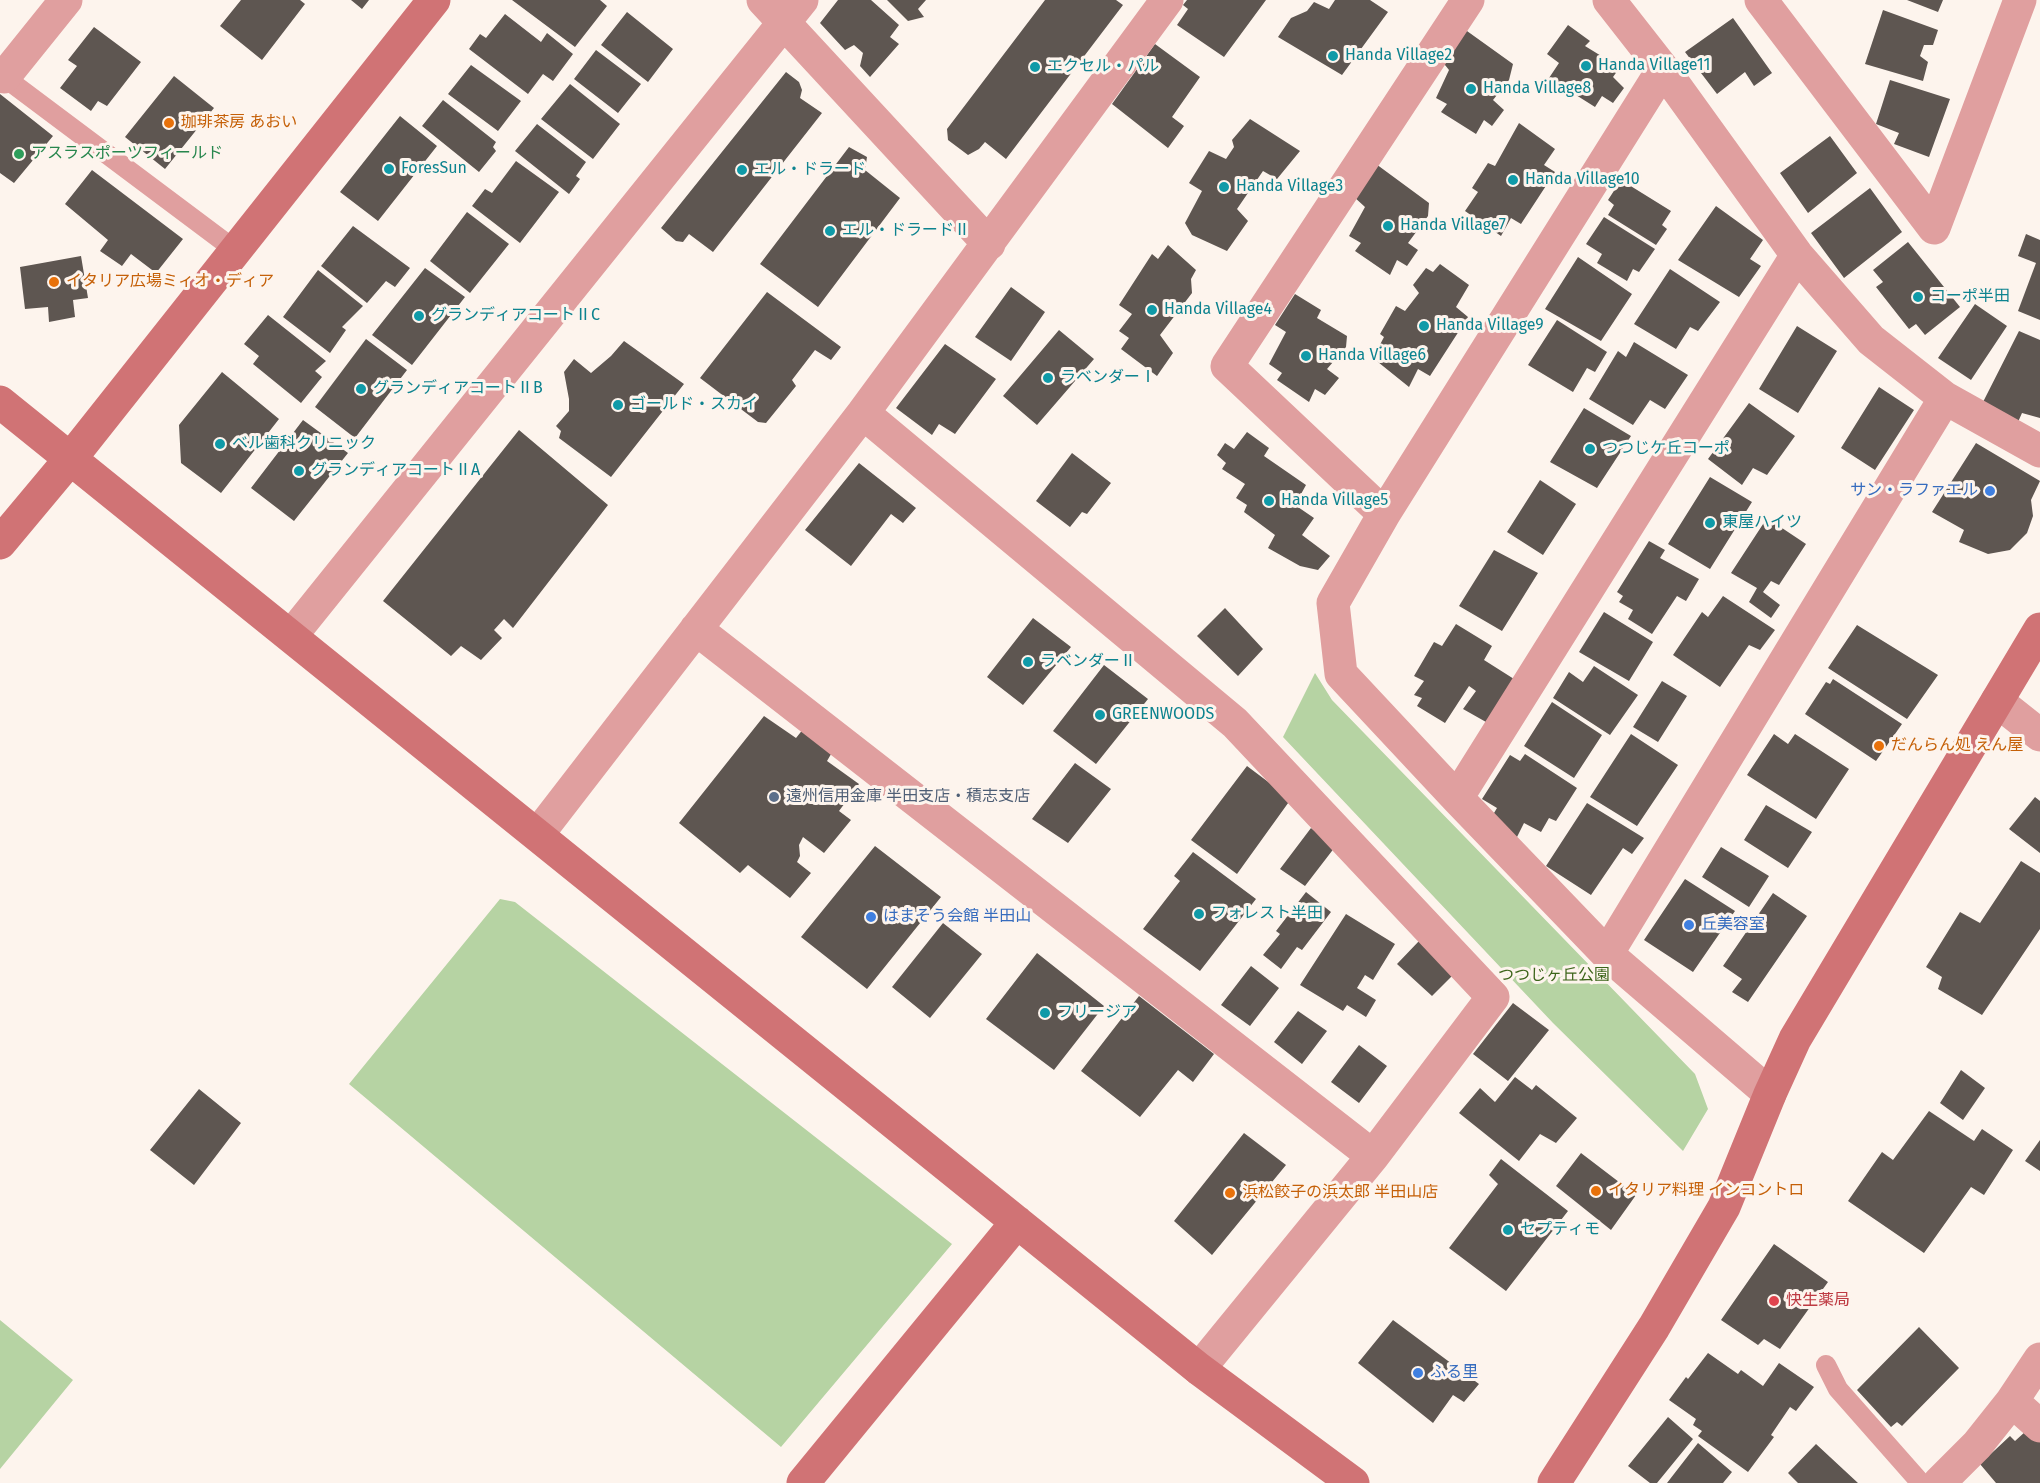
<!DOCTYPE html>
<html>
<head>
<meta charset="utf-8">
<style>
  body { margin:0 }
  canvas { display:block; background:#fdf4ed }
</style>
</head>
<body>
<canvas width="2040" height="1483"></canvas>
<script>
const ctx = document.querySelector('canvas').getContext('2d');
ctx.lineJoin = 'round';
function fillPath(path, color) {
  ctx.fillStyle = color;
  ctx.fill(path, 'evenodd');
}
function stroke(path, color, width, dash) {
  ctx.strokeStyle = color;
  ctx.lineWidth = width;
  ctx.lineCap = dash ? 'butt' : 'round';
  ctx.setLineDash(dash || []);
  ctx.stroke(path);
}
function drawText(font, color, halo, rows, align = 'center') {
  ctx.font = font + ' "Fira Sans","Noto Sans JP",sans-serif';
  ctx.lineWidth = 6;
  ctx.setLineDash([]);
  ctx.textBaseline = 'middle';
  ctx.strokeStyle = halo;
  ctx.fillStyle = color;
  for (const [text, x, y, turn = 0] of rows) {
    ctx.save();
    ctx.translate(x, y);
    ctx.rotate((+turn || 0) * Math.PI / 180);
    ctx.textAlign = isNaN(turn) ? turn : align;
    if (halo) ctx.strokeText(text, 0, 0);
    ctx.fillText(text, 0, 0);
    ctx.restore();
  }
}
fillPath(new Path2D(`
  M1315 673 1332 700 1695 1074 1708 1109 1683 1151 1553 1023 1283 737Z
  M500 899 515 902 952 1244 781 1447 349 1084Z
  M0 1320 73 1380 0 1469Z`), '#b6d3a3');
fillPath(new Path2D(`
  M241 0H300L305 4 262 60 220 26Z
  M351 0H369L362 9Z
  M512 0H600L607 6 575 47Z
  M838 0H871L899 25 890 37 899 44 870 77 860 66 863 53 854 45 845 50 820 23Z
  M887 0H926L918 9 924 17 908 21Z
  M1045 0H1116L1123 5 1006 159 985 142 979 149 968 155 948 140 947 129Z
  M1187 0H1266L1224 57 1177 25 1188 9 1183 5Z
  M1335 0H1370L1388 12 1342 75 1278 37 1291 18 1307 11 1314 2 1329 9Z
  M1907 0H1943L1938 12Z
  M1883 10 1938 30 1933 45H1924L1920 56 1928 62 1923 81 1865 64Z
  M627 12 673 49 648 82 601 45Z
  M505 14 541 42 547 33 573 54 553 81 543 74 528 94 469 49 480 34 486 38Z
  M1733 18 1772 73 1754 86 1745 72 1717 94 1685 52Z
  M1568 25 1590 41 1585 46 1611 62 1618 70 1613 77 1624 88 1613 103 1602 96 1595 107 1549 78 1559 63 1547 54Z
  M1460 26 1513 64 1509 80 1493 100 1504 110 1492 126 1484 120 1476 134 1441 112 1447 104 1436 98 1449 70 1441 60Z
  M94 27 141 62 107 106 98 101 91 111 60 88 77 66 68 60Z
  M1155 44 1200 77 1172 117 1184 126 1168 148 1112 104Z
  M596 50 641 84 618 113 574 79Z
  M471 65 521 101 498 131 448 94Z
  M786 72 799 82 802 90 800 98 822 113 713 252 689 234 683 242 676 241 661 228Z
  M174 76 214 108 165 169 125 137Z
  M1890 80 1950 99 1929 157 1894 144 1899 133 1876 124Z
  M570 84 620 124 593 159 541 119Z
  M0 94 53 136 14 183 0 173Z
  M443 100 496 142 493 147 496 151 479 172 422 126Z
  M400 116 437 146 378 221 340 192Z
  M1250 119 1300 151 1277 179 1263 171 1237 209 1248 221 1227 251 1192 235 1185 223 1202 191 1189 183 1209 151 1226 159 1234 147 1232 140Z
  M1519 123 1555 149 1544 165 1555 172 1521 224 1511 218 1501 236 1465 211 1478 192 1472 188 1488 163 1495 166Z
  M537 124 586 162 576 176 580 179 569 194 515 151Z
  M1830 136 1857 173 1808 213 1780 173Z
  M849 147 867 157 865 170 900 198 818 307 760 264Z
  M516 161 559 192 520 243 472 206 485 189 492 193Z
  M1376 164 1429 203 1428 216 1408 243 1418 250 1407 266 1397 260 1390 275 1355 251 1361 243 1349 236 1365 207 1353 196Z
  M92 170 183 239 156 273 131 254 122 266 100 251 108 240 65 204Z
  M1621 180 1671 211 1662 225 1667 229 1656 245 1608 215 1614 205 1608 200Z
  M1870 188 1902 232 1844 278 1811 233Z
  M1716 206 1763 240 1750 259 1761 266 1739 297 1678 260Z
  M467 212 509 244 470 293 430 261Z
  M1604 217 1655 249 1639 272 1633 269 1627 281 1597 263 1602 254 1586 244Z
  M353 226 410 268 395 287 386 281 367 303 321 266Z
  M2026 234 2040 240V320L2018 311 2036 263 2018 256Z
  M1908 242 1960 307 1925 335 1916 324 1909 329 1876 287 1883 282 1873 270Z
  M1168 245 1196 270 1191 279 1192 293 1160 335 1173 353 1157 376 1121 349 1129 338 1119 331 1132 314 1119 305 1152 254 1158 259Z
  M81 256 88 298 73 300 75 317 49 322 48 307 25 309 20 267Z
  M1578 257 1632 294 1601 341 1545 309Z
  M1440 264 1469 285 1456 307 1468 317 1430 376 1418 369 1409 387 1373 358 1384 337 1380 334 1396 306 1405 311 1419 293 1413 285 1426 268 1433 272Z
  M425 268 465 297 412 365 372 335Z
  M1670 269 1720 302 1698 331 1690 327 1676 349 1634 324Z
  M318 270 363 306 342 327 346 330 330 353 283 317Z
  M1011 287 1045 312 1011 361 975 337Z
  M767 292 841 347 831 360 815 350 792 380 796 386 766 423 758 422 700 378Z
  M1295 294 1321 310 1317 318 1347 336 1346 347 1327 369 1339 378 1325 395 1315 389 1309 402 1277 380 1282 373 1269 364 1286 332 1275 325Z
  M1975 304 2007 326 1971 380 1938 358Z
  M268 315 326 361 315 371 322 377 301 403 253 364 259 356 244 344Z
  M1557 320 1607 352 1595 372 1587 368 1573 392 1528 365Z
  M1797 326 1837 351 1798 413 1759 389Z
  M1059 330 1094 359 1037 425 1003 396Z
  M2019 331 2040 340V418L2022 413 2018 422 1982 404Z
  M366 339 407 370 355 438 315 407Z
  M624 341 684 384 611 477 559 438 561 431 556 426 569 411V399L564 372 574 359 591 373 611 356Z
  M1634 342 1688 375 1665 409 1650 400 1633 425 1589 399 1618 351 1626 357Z
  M945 344 996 379 955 434 939 424 932 435 896 408Z
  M222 372 279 419 221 493 181 463 179 425Z
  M1879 387 1914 410 1875 470 1841 448Z
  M1749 403 1795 436 1767 475 1753 468 1742 485 1708 459Z
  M1584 408 1631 436 1597 488 1550 462Z
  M303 420 348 453 294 521 251 488Z
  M519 430 608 505 513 628 504 619 494 630 502 638 481 660 461 646 451 656 383 601Z
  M1247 432 1269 448 1264 456 1306 485 1295 505 1314 518 1302 535 1330 556 1318 570 1300 566 1268 548 1275 535 1244 512 1247 505 1236 498 1245 484 1222 469 1226 463 1217 455 1225 443 1234 449Z
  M1976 443 2040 481 2031 500 2033 516 2027 533 2010 550 1988 554 1959 542 1964 530 1932 512Z
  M1072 453 1111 483 1087 514 1082 512 1070 527 1036 501Z
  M859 463 916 508 903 523 891 514 851 566 805 530Z
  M1710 477 1752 502 1710 569 1668 544Z
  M1540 480 1576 504 1543 555 1507 532Z
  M1767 518 1806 544 1779 585 1771 581 1763 592 1780 605 1771 618 1749 602 1757 588 1731 573Z
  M1649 541 1665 550 1660 558 1699 579 1686 601 1677 596 1652 634 1628 619 1633 610 1619 602 1623 596 1617 592Z
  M1494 550 1538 573 1502 631 1459 606Z
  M1723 596 1775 630 1760 650 1749 645 1720 687 1673 655 1702 612 1708 617Z
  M1225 608 1263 649 1238 676 1197 636Z
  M1604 612 1653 642 1629 681 1579 652Z
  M1033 618 1071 647 1023 705 987 677Z
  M1456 624 1492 646 1484 660 1514 679 1486 722 1463 709 1476 691 1469 686 1445 723 1417 706 1422 698 1414 695 1424 681 1414 676 1434 642 1442 646Z
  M1857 625 1938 675 1907 719 1828 668Z
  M1104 665 1148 699 1096 764 1053 731Z
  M1594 666 1638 695 1610 735 1553 698 1569 672 1583 682Z
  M1833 679 1902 724 1876 761 1805 714 1826 682 1830 684Z
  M1662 681 1687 696 1658 742 1633 727Z
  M1552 702 1602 735 1574 778 1524 746Z
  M764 716 796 738 804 728 834 749 827 761 859 784 839 811 851 820 824 853 803 837 799 845 800 856 797 862 811 873 790 898 748 865 740 873 679 823Z
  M1631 734 1678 765 1637 826 1590 797Z
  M1774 734 1788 744 1795 734 1849 769 1816 819 1747 775Z
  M1525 754 1577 788 1556 821 1549 818 1541 832 1524 823 1516 839 1488 823 1497 808 1482 799 1510 755 1520 761Z
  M1075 763 1111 789 1068 843 1032 819Z
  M1247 766 1291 799 1237 874 1191 840Z
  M2035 797 2040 801V853L2009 829Z
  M1587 803 1644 838 1632 854 1623 848 1591 895 1546 866Z
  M1766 805 1812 832 1788 868 1744 840Z
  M1311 828 1335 847 1305 886 1280 869Z
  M875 846 941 897 867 989 801 937Z
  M1721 847 1769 876 1749 907 1702 877Z
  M1193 852 1256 899 1200 971 1143 929 1180 881 1174 876Z
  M2021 861 2040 873V929L1982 1015 1938 989 1942 977 1926 967 1960 912 1980 923Z
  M1685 879 1735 911 1693 972 1644 940Z
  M1306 892 1331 912 1302 950 1297 947 1281 969 1263 955 1280 934 1276 931Z
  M1773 893 1807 916 1748 1002 1732 992 1742 979 1723 966Z
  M1346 914 1395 944 1373 980 1365 975 1357 988 1376 1000 1366 1017 1347 1005 1343 1011 1300 985Z
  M943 923 982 954 930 1018 892 987Z
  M1419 941 1454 974 1432 996 1397 964Z
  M1037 953 1104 1006 1054 1070 986 1019Z
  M1251 966 1279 988 1250 1026 1221 1005Z
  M1139 996 1214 1054 1193 1082 1178 1070 1140 1117 1081 1071Z
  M1513 1003 1549 1030 1508 1081 1473 1054Z
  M1298 1011 1327 1031 1302 1064 1274 1042Z
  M1359 1045 1387 1066 1359 1103 1331 1082Z
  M1961 1070 1985 1088 1963 1120 1940 1103Z
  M1515 1077 1532 1090 1536 1085 1577 1118 1556 1143 1540 1134 1519 1161 1459 1113 1480 1088 1495 1102Z
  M199 1089 241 1123 194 1185 150 1150Z
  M1929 1111 1974 1141 1982 1129 2013 1150 1984 1195 1971 1187 1924 1253 1848 1201 1882 1152 1893 1160Z
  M1244 1133 1286 1165 1212 1255 1174 1221Z
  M2040 1140V1171L2025 1161Z
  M1581 1153 1636 1195 1611 1230 1556 1186Z
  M1501 1159 1568 1211 1506 1291 1449 1248 1498 1184 1489 1175Z
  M1774 1244 1828 1282 1780 1349 1764 1339 1758 1345 1721 1320Z
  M1393 1320 1479 1384 1464 1402 1453 1395 1433 1423 1358 1363Z
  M1919 1327 1959 1368 1902 1426 1897 1422 1891 1427 1857 1390Z
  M1708 1353 1738 1374 1741 1370 1763 1386 1779 1363 1814 1387 1796 1411 1790 1407 1771 1435 1774 1437 1748 1472 1698 1436 1702 1431 1693 1425 1696 1419 1669 1400 1686 1377 1688 1379Z
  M1668 1417 1693 1439 1657 1483H1650L1628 1466Z
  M2026 1431 2040 1435V1483H1996L1980 1464 2010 1436 2015 1441Z
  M1698 1443 1732 1472 1723 1483H1667Z
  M1816 1444 1858 1483H1798L1788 1473Z`), '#5e5651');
stroke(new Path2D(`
  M4 77 235 250
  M1826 1365 1838 1389 1921 1483`), '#e09f9f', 20);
stroke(new Path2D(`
  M763 0 989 244
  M1609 0 1663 69
  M1761 0 1934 228 2020 0
  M0 73 4 77 66 0
  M863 413 1235 723 1493 997 1373 1156 1199 1369
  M1384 514 1227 366 1468 0
  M696 629 1373 1156
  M291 636 802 0
  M1997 701 2040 735
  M1457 798 1797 255
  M538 834 863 413 1167 0
  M1607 954 1945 398
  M1770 1094 1607 954 1457 798 1341 674 1333 603 1384 514 1663 69 1797 255 1871 340 1945 398 2040 451
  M2012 1401 2040 1359
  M1939 1483 1977 1445 2012 1401 2040 1426`), '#e09f9f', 33);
stroke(new Path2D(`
  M0 402 1199 1369 1353 1483
  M0 543 71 458 434 0
  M803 1483 1017 1222
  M1554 1483 1654 1327 1724 1207 1770 1094 1795 1039 2040 629`), '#d07375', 33);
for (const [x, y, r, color] of [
  [1333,56,6,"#0f9aa8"],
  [1586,66,6,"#0f9aa8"],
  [1035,67,6,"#0f9aa8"],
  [1471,89,6,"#0f9aa8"],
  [169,123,6,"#e8710a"],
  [19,154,6,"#2e9e5b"],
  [389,169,6,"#0f9aa8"],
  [742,170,6,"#0f9aa8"],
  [1513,180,6,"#0f9aa8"],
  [1224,187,6,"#0f9aa8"],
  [1388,226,6,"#0f9aa8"],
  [830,231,6,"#0f9aa8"],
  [54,282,6,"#e8710a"],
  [1918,297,6,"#0f9aa8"],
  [1152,310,6,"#0f9aa8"],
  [419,316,6,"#0f9aa8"],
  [1424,326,6,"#0f9aa8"],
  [1306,356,6,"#0f9aa8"],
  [1048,378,6,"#0f9aa8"],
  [361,389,6,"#0f9aa8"],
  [618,405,6,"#0f9aa8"],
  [220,444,6,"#0f9aa8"],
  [1590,449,6,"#0f9aa8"],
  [299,471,6,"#0f9aa8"],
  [1990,491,6,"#3f7fe0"],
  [1269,501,6,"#0f9aa8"],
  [1710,523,6,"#0f9aa8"],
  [1028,662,6,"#0f9aa8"],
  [1100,715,6,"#0f9aa8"],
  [1879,746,6,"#e8710a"],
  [774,797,6,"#5c6f8a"],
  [1199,914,6,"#0f9aa8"],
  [871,917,6,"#3f7fe0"],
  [1689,925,6,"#3f7fe0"],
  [1045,1013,6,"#0f9aa8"],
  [1596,1191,6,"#e8710a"],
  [1230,1193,6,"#e8710a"],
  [1508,1230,6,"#0f9aa8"],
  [1774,1301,6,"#e0444e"],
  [1418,1373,6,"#3f7fe0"]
]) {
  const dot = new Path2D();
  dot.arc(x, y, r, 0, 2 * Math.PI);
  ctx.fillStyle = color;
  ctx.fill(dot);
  stroke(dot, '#fdf4ed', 2);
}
drawText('16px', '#0d838f', '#fdf4ed', [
  ["Handa Village2",1345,56],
  ["Handa Village11",1598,66],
  ["エクセル・パル",1047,67],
  ["Handa Village8",1483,89],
  ["ForesSun",401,169],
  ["エル・ドラード",754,170],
  ["Handa Village10",1525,180],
  ["Handa Village3",1236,187],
  ["Handa Village7",1400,226],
  ["エル・ドラードⅡ",842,231],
  ["コーポ半田",1930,297],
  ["Handa Village4",1164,310],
  ["グランディアコートⅡC",431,316],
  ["Handa Village9",1436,326],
  ["Handa Village6",1318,356],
  ["ラベンダーⅠ",1060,378],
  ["グランディアコートⅡB",373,389],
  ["ゴールド・スカイ",630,405],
  ["ベル歯科クリニック",232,444],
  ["つつじケ丘コーポ",1602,449],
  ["グランディアコートⅡA",311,471],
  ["Handa Village5",1281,501],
  ["東屋ハイツ",1722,523],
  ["ラベンダーⅡ",1040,662],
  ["GREENWOODS",1112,715],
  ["フォレスト半田",1211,914],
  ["フリージア",1057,1013],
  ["セプティモ",1520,1230]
], 'left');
drawText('16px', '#c56008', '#fdf4ed', [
  ["珈琲茶房 あおい",181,123],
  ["イタリア広場ミィオ・ディア",66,282],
  ["だんらん処 えん屋",1891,746],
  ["イタリア料理 インコントロ",1608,1191],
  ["浜松餃子の浜太郎 半田山店",1242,1193]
], 'left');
drawText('16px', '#27864d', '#fdf4ed', [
  ["アスラスポーツフィールド",31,154]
], 'left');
drawText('16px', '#366cbe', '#fdf4ed', [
  ["サン・ラファエル",1978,491,"right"],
  ["はまそう会館 半田山",883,917],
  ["丘美容室",1701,925],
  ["ふる里",1430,1373]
], 'left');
drawText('16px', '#4e5e75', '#fdf4ed', [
  ["遠州信用金庫 半田支店・積志支店",786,797]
], 'left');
drawText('16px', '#3c6419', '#fdf4ed', [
  ["つつじヶ丘公園",1554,976]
]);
drawText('16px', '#be3a42', '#fdf4ed', [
  ["快生薬局",1786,1301]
], 'left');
</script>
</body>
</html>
